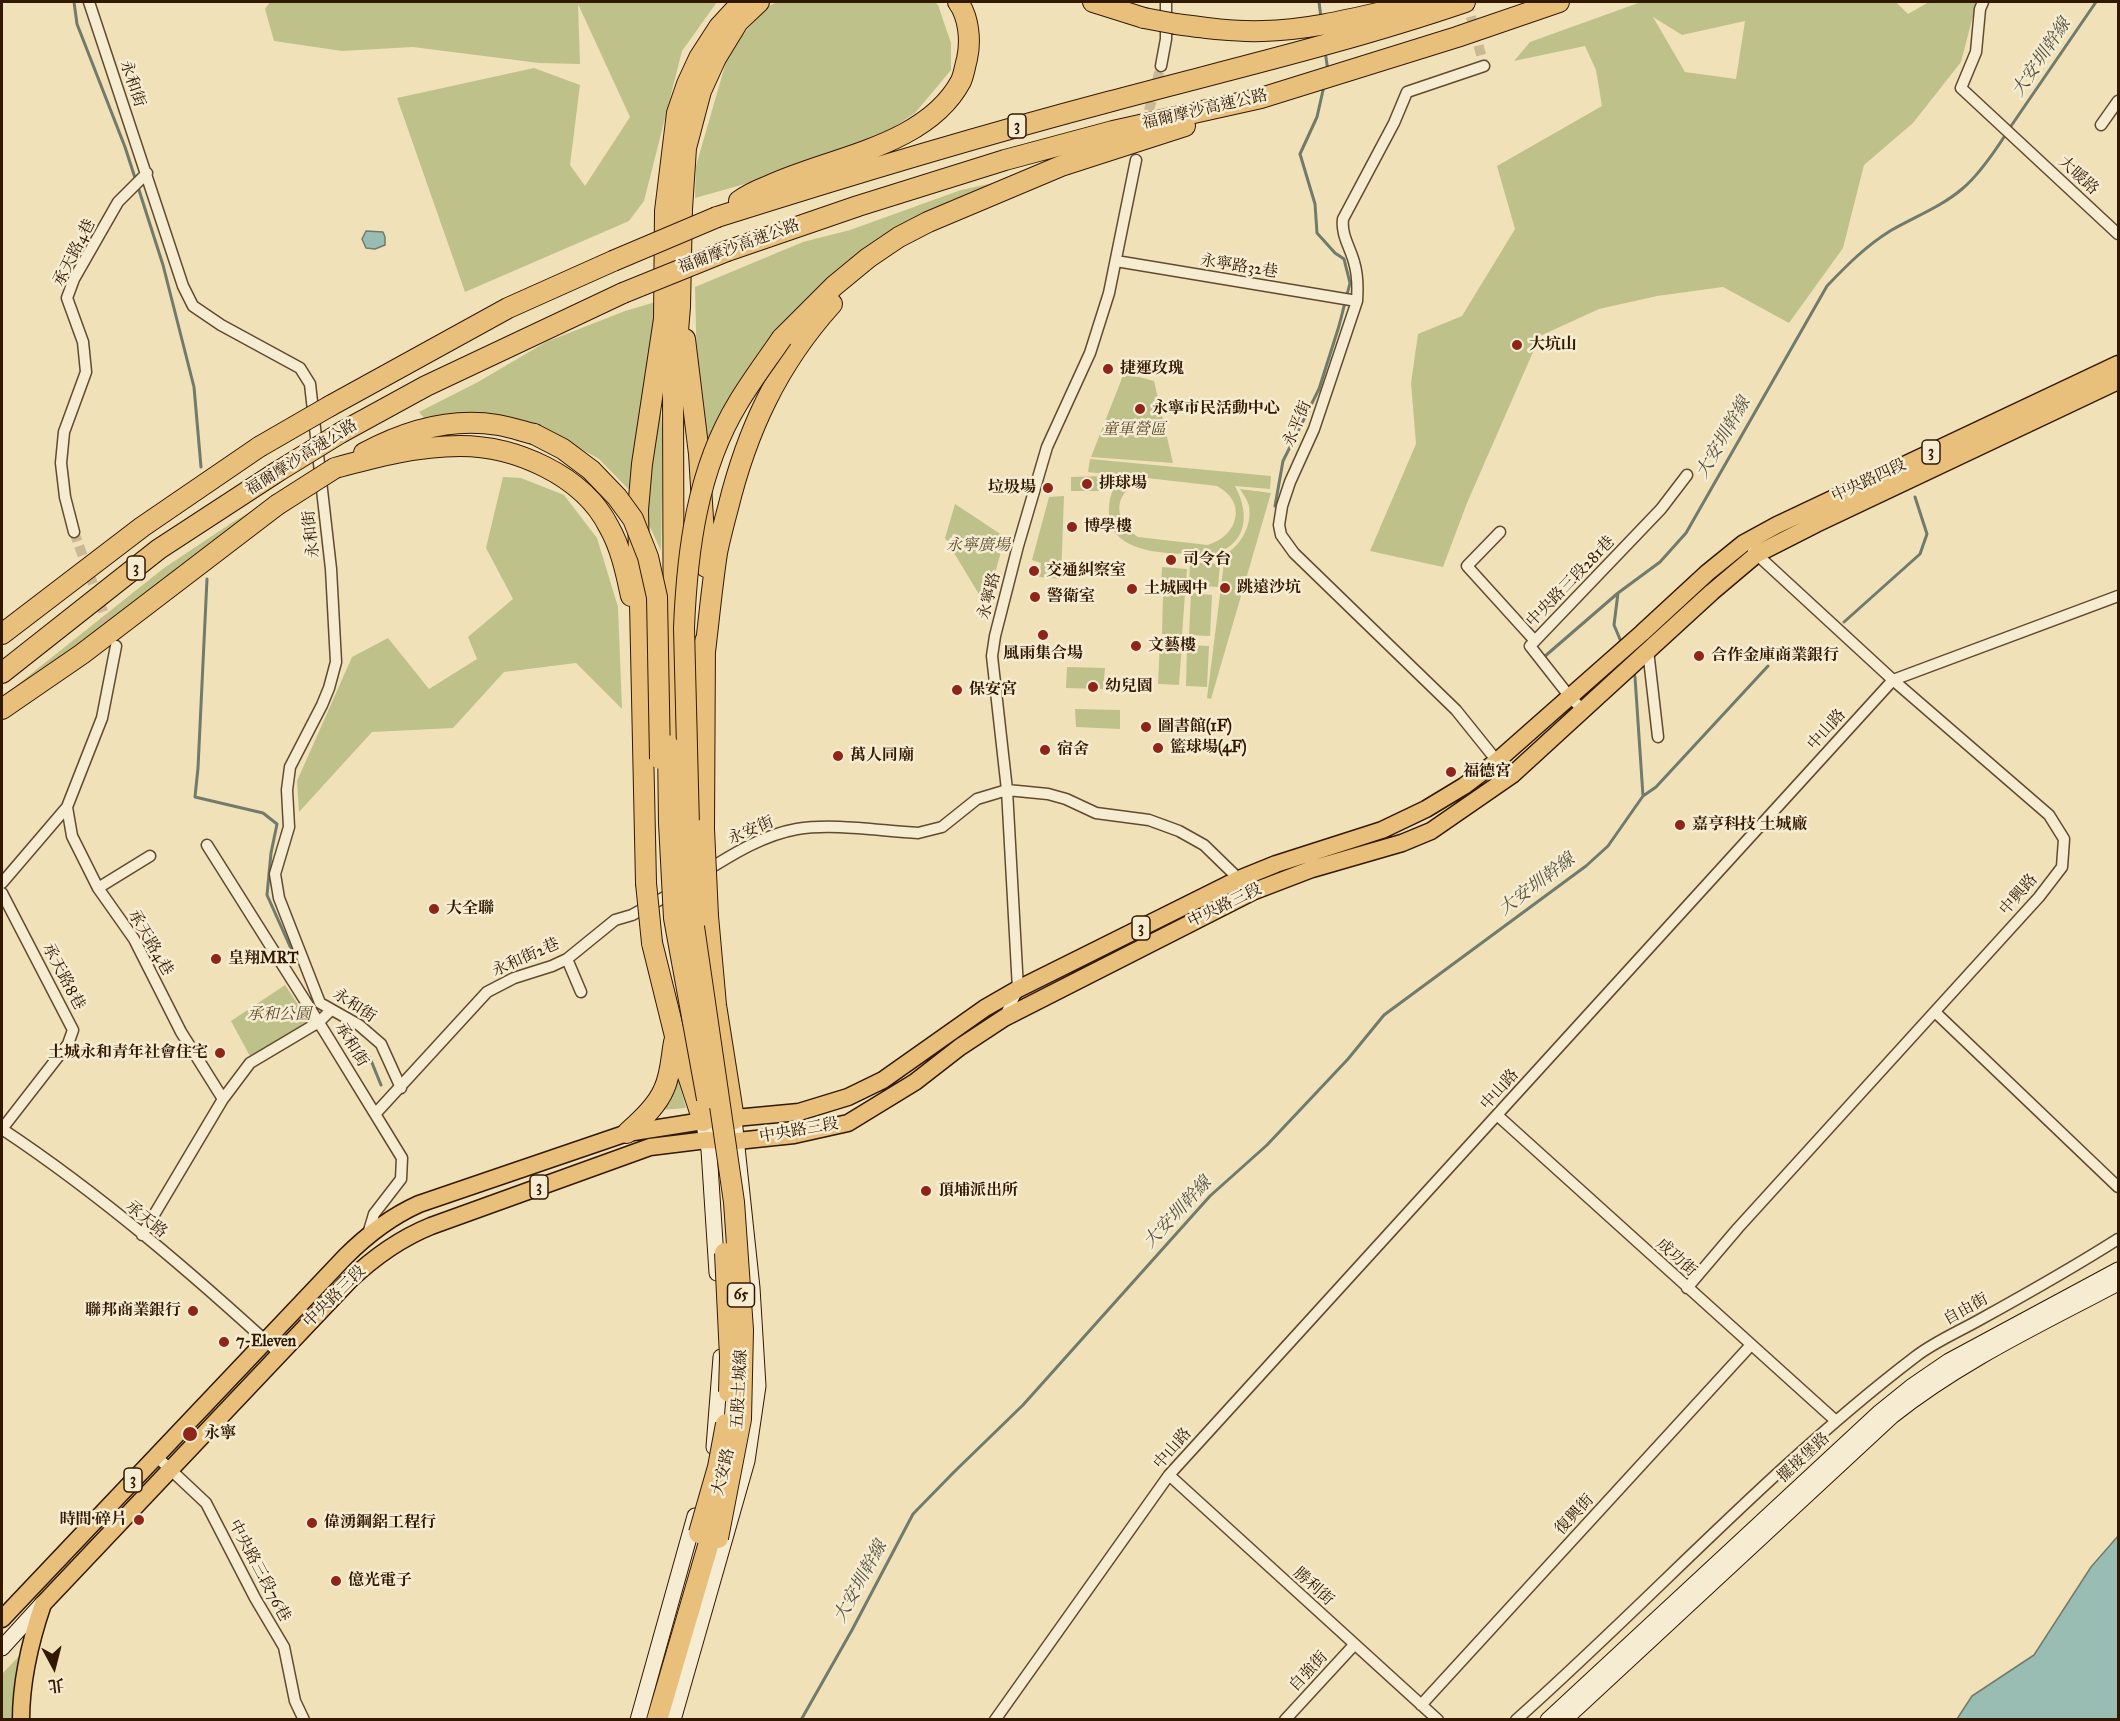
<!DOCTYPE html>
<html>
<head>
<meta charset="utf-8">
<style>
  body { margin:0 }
  #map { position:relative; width:2120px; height:1721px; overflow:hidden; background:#f0e1b9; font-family:"IM FELL Great Primer","Noto Serif TC",serif }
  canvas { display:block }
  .frame { position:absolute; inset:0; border:3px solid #331800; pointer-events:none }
  .north { position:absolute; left:24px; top:1637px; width:60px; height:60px; -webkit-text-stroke:4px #f5ecd2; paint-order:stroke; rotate:173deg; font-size:16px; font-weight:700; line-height:24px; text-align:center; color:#331800 }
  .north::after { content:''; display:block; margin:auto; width:21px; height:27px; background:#331800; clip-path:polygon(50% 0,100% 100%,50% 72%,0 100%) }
</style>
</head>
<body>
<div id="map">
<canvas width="2120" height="1721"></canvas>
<div class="frame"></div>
<div class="north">北</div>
</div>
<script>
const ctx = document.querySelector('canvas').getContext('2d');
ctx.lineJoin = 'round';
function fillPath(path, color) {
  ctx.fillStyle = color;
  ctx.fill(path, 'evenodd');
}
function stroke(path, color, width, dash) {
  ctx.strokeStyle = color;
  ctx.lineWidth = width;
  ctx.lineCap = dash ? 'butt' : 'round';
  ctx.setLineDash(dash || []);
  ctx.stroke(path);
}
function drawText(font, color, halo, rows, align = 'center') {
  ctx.font = font + ' "IM FELL Great Primer","Noto Serif TC",serif';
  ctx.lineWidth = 5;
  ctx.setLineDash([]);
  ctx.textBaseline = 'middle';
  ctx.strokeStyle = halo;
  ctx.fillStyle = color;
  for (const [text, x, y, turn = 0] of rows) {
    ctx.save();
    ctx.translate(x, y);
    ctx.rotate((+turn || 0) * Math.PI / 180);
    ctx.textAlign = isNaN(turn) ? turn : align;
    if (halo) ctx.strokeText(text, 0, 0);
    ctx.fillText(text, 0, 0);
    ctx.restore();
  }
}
fillPath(new Path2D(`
  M270 2H717L682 51 644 201 629 221 465 292 397 98 534 68 580 85 570 165 585 186 630 117 578 4 580 64 539 63 413 47 342 51 274 41 265 9Z
  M777 2H935L938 5 951 43V70L915 113 885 133 752 182 695 198 696 166 730 48 769 6Z
  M1641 2H1896L1908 14 1929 2H1975V8L1961 62 1913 123 1864 165 1843 248 1789 323 1723 287 1657 296 1599 309 1540 336 1467 503 1443 567 1370 551 1416 444 1411 383 1418 334 1462 316 1515 229 1497 166 1602 106 1596 70 1585 46 1514 61 1530 42ZM1653 17 1682 35 1745 21 1736 79 1685 72Z
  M993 183 893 233 858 253 834 274 703 453 697 374 695 287 803 242 850 230 961 190Z
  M659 301 633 494 599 459 560 437 428 423 419 412 478 382 546 342 625 311Z
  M1124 373 1154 381 1173 463 1091 457Z
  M660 400 663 441 661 551 644 514Z
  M1090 459 1271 476 1270 489 1235 486C1251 515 1247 547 1209 555 1179 553 1112 558 1109 515 1108 499 1112 488 1122 476L1088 472ZM1147 478 1217 486C1247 502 1239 535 1208 545L1138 537C1109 517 1115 489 1147 478Z
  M1102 476V491H1071V477Z
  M503 477 521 478 564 495 597 538 618 607 622 709 576 663 504 672 453 728 372 732 299 812 297 781 352 657 388 638 429 689 477 659 468 637 513 599 486 548Z
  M298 484 91 637 2 700V697L164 568 233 522Z
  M1240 489 1271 493 1211 699 1207 698 1225 555C1241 544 1252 527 1249 506 1248 501 1243 494 1240 489Z
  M1064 496 1061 579 1039 577 1041 563 1032 560 1049 497Z
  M955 504 1005 537 986 606 945 538Z
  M1190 562 1220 564 1218 587 1189 585Z
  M1162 567 1187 569 1186 585 1161 584Z
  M1163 593 1185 594 1182 635 1162 634Z
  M1191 593 1212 595 1210 636 1189 635Z
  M1160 642 1182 644 1179 685 1158 684Z
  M1187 645 1209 646 1207 687 1186 686Z
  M1067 667 1105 668 1103 689 1066 688Z
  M1075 709 1120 710V729L1076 727Z
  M285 985 309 1021 251 1058 231 1021Z
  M676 1073 686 1108 659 1110Z
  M19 1656 13 1701V1719L2 1720V1674Z`), '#bfc18b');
const water = new Path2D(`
  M366 231 383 232 385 237V245L375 249 366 248 362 239Z
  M2118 1536V1719H1957L1972 1696 2034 1655 2091 1567Z`);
fillPath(water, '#9abdb3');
stroke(water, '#717b6b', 1.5);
stroke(new Path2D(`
  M74 2 77 24 125 147 136 181
  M1319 2 1321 18
  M1325 51 1328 71
  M2009 129 2096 2
  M138 187 163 265 194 387 201 467
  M1275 506 1283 461 1319 389 1339 326 1350 283 1344 259 1335 253 1317 233 1315 204 1300 154 1317 117 1324 86
  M207 579 198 768 195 797 263 813 277 824 271 853 267 895 293 953
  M1844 622 1920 554 1927 534 1915 497
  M1622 644 1614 625 1618 593 1660 562 1686 533 1827 286C1847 265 1866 246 1890 231 1914 217 1941 207 1962 189 1978 176 1995 151 2006 134
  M1544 657 1618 593
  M1643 796 1656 787 1768 666
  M341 1027 370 1058 381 1085
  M801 1720 852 1630 913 1514 954 1472 1023 1405 1210 1196 1267 1145 1348 1059 1384 1015 1586 866 1608 846 1643 796 1635 677 1633 672`), '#717b6b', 3);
stroke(new Path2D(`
  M1467 2 1484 66
  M1145 125 1161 66
  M74 532 112 636`), '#cab994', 10, [10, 5]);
const street = new Path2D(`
  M89 2 183 286 193 306 221 325 300 368 310 384 331 569 336 662 329 688 322 705 290 767 287 790 289 827 275 874 279 898 320 1003 359 1025 381 1044 401 1088
  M1983 2 1980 9 1976 52 1961 88 2118 234
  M1161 66 1166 39V2
  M1484 66 1407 92 1394 123 1343 219C1341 235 1350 247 1354 262 1358 275 1358 287 1357 301L1314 429 1290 482 1282 506 1279 525 1281 535 1294 553 1456 710 1497 761 1512 775
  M2101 125 2118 101
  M1116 261 1357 301
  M74 532 65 497 61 463 64 432 86 372 83 342 67 298 74 279 118 202 147 173
  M1500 532 1467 566 1535 641
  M116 646 102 718 67 807 72 836 98 888 134 939 181 1032 223 1099 142 1235
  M1648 650 1658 737
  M1583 710 1570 697 1530 646 1661 509 1687 475
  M207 845 326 1034 402 1158 401 1179 374 1214 368 1234
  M704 872C733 854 763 835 797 829 834 823 880 831 918 833L942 827 977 799 1007 790 1048 794 1066 799 1096 813 1149 820 1179 831 1204 845 1239 879
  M2 883 67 807
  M98 888 150 856
  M2 893 73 1030 68 1044 2 1129
  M567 959 581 992
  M1935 1012 2118 1187
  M1004 1018 1018 989 1007 790 992 656 995 636 1018 546 1047 447 1090 353 1109 293 1136 160
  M223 1099 250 1063 319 1022 331 1010
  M376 1113 487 992 514 978 552 966 567 959 615 920 632 915 674 892
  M1497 1115 1836 1421
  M2 1129C100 1194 193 1274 280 1354
  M1687 1288 1738 1228 2039 897 2062 867 2064 839 2049 815 1893 680 1753 551
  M156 1456 206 1503 255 1598 284 1647 295 1701 304 1720
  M1169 1475 1438 1720
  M1421 1705 1751 1345
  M995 1720 1169 1475 1893 680 2118 596
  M1285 1720 1354 1645
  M1516 1720C1651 1600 1772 1466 1915 1357 1934 1342 1960 1331 1981 1319 2028 1293 2074 1267 2118 1239`);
const secondary = new Path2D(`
  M705 1130 709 1150 717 1273
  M714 1447 721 1357
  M2 1648 42 1604
  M638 1720 695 1516
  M673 1720 747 1461 758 1386 752 1288 734 1119
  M1548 1720 1880 1412 1911 1387 1949 1361 2118 1270
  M1564 1720 1892 1416C1961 1361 2041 1324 2118 1283`);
const primary = new Path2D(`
  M2 1619 345 1257C367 1235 390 1217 419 1204L627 1133 703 1121 799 1112 848 1097 883 1080 985 1008 1018 989 1239 879 1276 864 1382 830 1426 809 1464 786 1497 761 1642 633 1707 573 1744 543 1777 525 2118 364
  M21 1720C21 1679 30 1642 43 1604L349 1281C374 1257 399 1239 431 1226L650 1147 707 1140 737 1141 794 1135 848 1123 915 1082 960 1047 1004 1018 1252 892 1312 869 1402 843 1431 831 1512 775 1712 592 1757 554 1816 524 2118 381`);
const highway = new Path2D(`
  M1093 2 1144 18
  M1176 24C1205 28 1234 32 1263 31 1318 30 1373 13 1427 2
  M739 201C748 194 758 190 768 186 829 157 926 147 961 81 964 74 965 66 967 59 971 41 969 17 958 2
  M717 217C846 176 976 137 1108 102 1227 70 1348 42 1465 2
  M727 251 858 206 1005 160 1113 131 1261 98 1457 37 1559 2
  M782 338 834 286 868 258 899 237 928 222 1061 166 1185 126
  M685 339 699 454 706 567
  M330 406 508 308 613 261
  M342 432 426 386 623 293
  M364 453C405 431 451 417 498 425 510 427 522 431 534 434
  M335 468C375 457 417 446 460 446 515 446 583 475 609 527 621 548 626 573 631 596
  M2 634 142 527 259 447
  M705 652C709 619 712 586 717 553 720 538 724 523 728 508 747 430 778 364 832 304
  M2 673 159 549 277 472
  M2 709 82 654 277 505
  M674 745 673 390 680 307 682 209 686 148 701 91 716 58 738 22 759 2
  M704 829 705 641
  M646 883 638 510 642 464 664 319 665 211 677 113 687 84 699 58 719 27 742 2
  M708 916 716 1005 734 1119
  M652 943 675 1036 703 1121
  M627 1133C640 1121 657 1106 664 1089 671 1074 671 1058 674 1042
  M657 1720 717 1515`);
stroke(street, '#624a2e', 13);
stroke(secondary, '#331800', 17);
stroke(primary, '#331800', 19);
stroke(highway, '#331800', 22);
stroke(street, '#f5ecd2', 10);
stroke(secondary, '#f5ecd2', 15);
stroke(primary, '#e8c07c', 16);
stroke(highway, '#e8c07c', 20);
const highwayBridge = new Path2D(`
  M1144 18 1176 24
  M613 261 717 217
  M623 293 727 251
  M534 434 563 449 591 470 617 497 633 519 648 557 657 597 660 759
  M259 447 330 406
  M277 472 342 432
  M277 505 335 468
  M668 745 669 823 674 918 707 1099
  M704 829 708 916
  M646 883 652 943
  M725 1253 730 1357 729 1392
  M699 1533 718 1467 726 1424
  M718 1538 741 1419 743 1330 734 1202 691 906 684 628C687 552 697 470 738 403 751 381 767 360 782 338`);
stroke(highwayBridge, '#331800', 22, []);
stroke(highwayBridge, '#e8c07c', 20);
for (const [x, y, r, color] of [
  [1517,345,6,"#8f2418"],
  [1108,369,6,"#8f2418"],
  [1140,409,6,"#8f2418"],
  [1087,484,6,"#8f2418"],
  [1048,488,6,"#8f2418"],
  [1072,527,6,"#8f2418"],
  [1171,560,6,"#8f2418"],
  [1034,571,6,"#8f2418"],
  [1225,588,6,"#8f2418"],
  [1132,589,6,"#8f2418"],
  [1035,597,6,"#8f2418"],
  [1043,635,6,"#8f2418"],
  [1136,646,6,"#8f2418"],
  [1699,656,6,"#8f2418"],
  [1093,687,6,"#8f2418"],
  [957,690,6,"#8f2418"],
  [1146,727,6,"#8f2418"],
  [1158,748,6,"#8f2418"],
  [1045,750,6,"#8f2418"],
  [838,756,6,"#8f2418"],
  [1451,772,6,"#8f2418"],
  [1680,825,6,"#8f2418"],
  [434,909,6,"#8f2418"],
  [216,959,6,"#8f2418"],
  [220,1053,6,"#8f2418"],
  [926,1191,6,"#8f2418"],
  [193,1311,6,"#8f2418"],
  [224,1342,6,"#8f2418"],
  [190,1434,8,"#8f2418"],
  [139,1520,6,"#8f2418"],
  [312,1523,6,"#8f2418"],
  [336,1581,6,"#8f2418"]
]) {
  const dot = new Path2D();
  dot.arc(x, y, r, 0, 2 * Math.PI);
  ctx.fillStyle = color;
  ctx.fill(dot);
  stroke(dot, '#f5ecd2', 2);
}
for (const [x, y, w] of [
  [1017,126,18],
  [1931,452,18],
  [136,568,18],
  [1141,928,18],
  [539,1187,18],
  [741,1295,27],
  [133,1480,18]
]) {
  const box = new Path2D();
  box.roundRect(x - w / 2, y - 12, w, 24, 4.5);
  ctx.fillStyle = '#f5ecd2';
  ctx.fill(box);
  stroke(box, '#331800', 1.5);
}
drawText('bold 15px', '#331800', null, [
  ["3",1017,126],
  ["3",1931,452],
  ["3",136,568],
  ["3",1141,928],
  ["3",539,1187],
  ["65",741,1295],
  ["3",133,1480]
]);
drawText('16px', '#331800', '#f5ecd2', [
  ["永和街",132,84,71],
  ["福爾摩沙高速公路",1205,110,-13],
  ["大暖路",2078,176,43],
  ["福爾摩沙高速公路",739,247,-20],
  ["承天路4巷",75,253,-63],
  ["永寧路32巷",1239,267,9],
  ["永平街",1298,424,-67],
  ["福爾摩沙高速公路",302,458,-32],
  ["中央路四段",1869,481,-25],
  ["永和街",312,534,-96],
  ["中央路三段281巷",1571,582,-46],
  ["永寧路",990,596,-76],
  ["中山路",1827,730,-48],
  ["永安街",751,831,-23],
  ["中興路",2019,895,-49],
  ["中央路三段",1225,906,-26],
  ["承天路4巷",150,943,60],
  ["永和街2巷",526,958,-24],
  ["承天路8巷",63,977,62],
  ["永和街",354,1006,33],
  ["承和街",351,1045,58],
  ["中山路",1500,1090,-48],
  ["中央路三段",799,1131,-10],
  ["承天路",146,1220,39],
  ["成功街",1676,1258,42],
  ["中央路三段",335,1297,-45],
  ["自由街",1966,1310,-29],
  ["五股土城線",740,1389,-87],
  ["中山路",1173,1449,-49],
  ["擺接堡路",1804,1458,-43],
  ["大安路",724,1472,-76],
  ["復興街",1575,1515,-47],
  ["中央路三段76巷",259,1571,62],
  ["勝利街",1313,1587,42],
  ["自強街",1309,1672,-47]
]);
drawText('bold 16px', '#331800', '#f5ecd2', [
  ["大坑山",1529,345],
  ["捷運玫瑰",1120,369],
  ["永寧市民活動中心",1152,409],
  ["排球場",1099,484],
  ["垃圾場",1036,488,"right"],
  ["博學樓",1084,527],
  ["司令台",1183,560],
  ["交通糾察室",1046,571],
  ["跳遠沙坑",1237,588],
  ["土城國中",1144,589],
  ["警衛室",1047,597],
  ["文藝樓",1148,646],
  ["風雨集合場",1043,654,"center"],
  ["合作金庫商業銀行",1711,656],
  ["幼兒園",1105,687],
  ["保安宮",969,690],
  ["圖書館(1F)",1158,727],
  ["籃球場(4F)",1170,748],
  ["宿舍",1057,750],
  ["萬人同廟",850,756],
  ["福德宮",1463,772],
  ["嘉亨科技 土城廠",1692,825],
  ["大全聯",446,909],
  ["皇翔MRT",228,959],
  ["土城永和青年社會住宅",208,1053,"right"],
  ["頂埔派出所",938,1191],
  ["聯邦商業銀行",181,1311,"right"],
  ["7-Eleven",236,1342],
  ["永寧",204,1434],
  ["時間·碎片",127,1520,"right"],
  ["偉湧鋼鋁工程行",324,1523],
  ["億光電子",348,1581]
], 'left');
drawText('italic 16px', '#5d4b2a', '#f5ecd2', [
  ["童軍營區",1134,430],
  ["永寧廣場",978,546],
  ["承和公園",279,1015]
]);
drawText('italic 18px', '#57523f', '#f5ecd2', [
  ["大安圳幹線",2042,58,-56],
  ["大安圳幹線",1724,438,-60],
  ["大安圳幹線",1537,885,-37],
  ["大安圳幹線",1178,1213,-47],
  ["大安圳幹線",861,1582,-61]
]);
</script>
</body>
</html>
